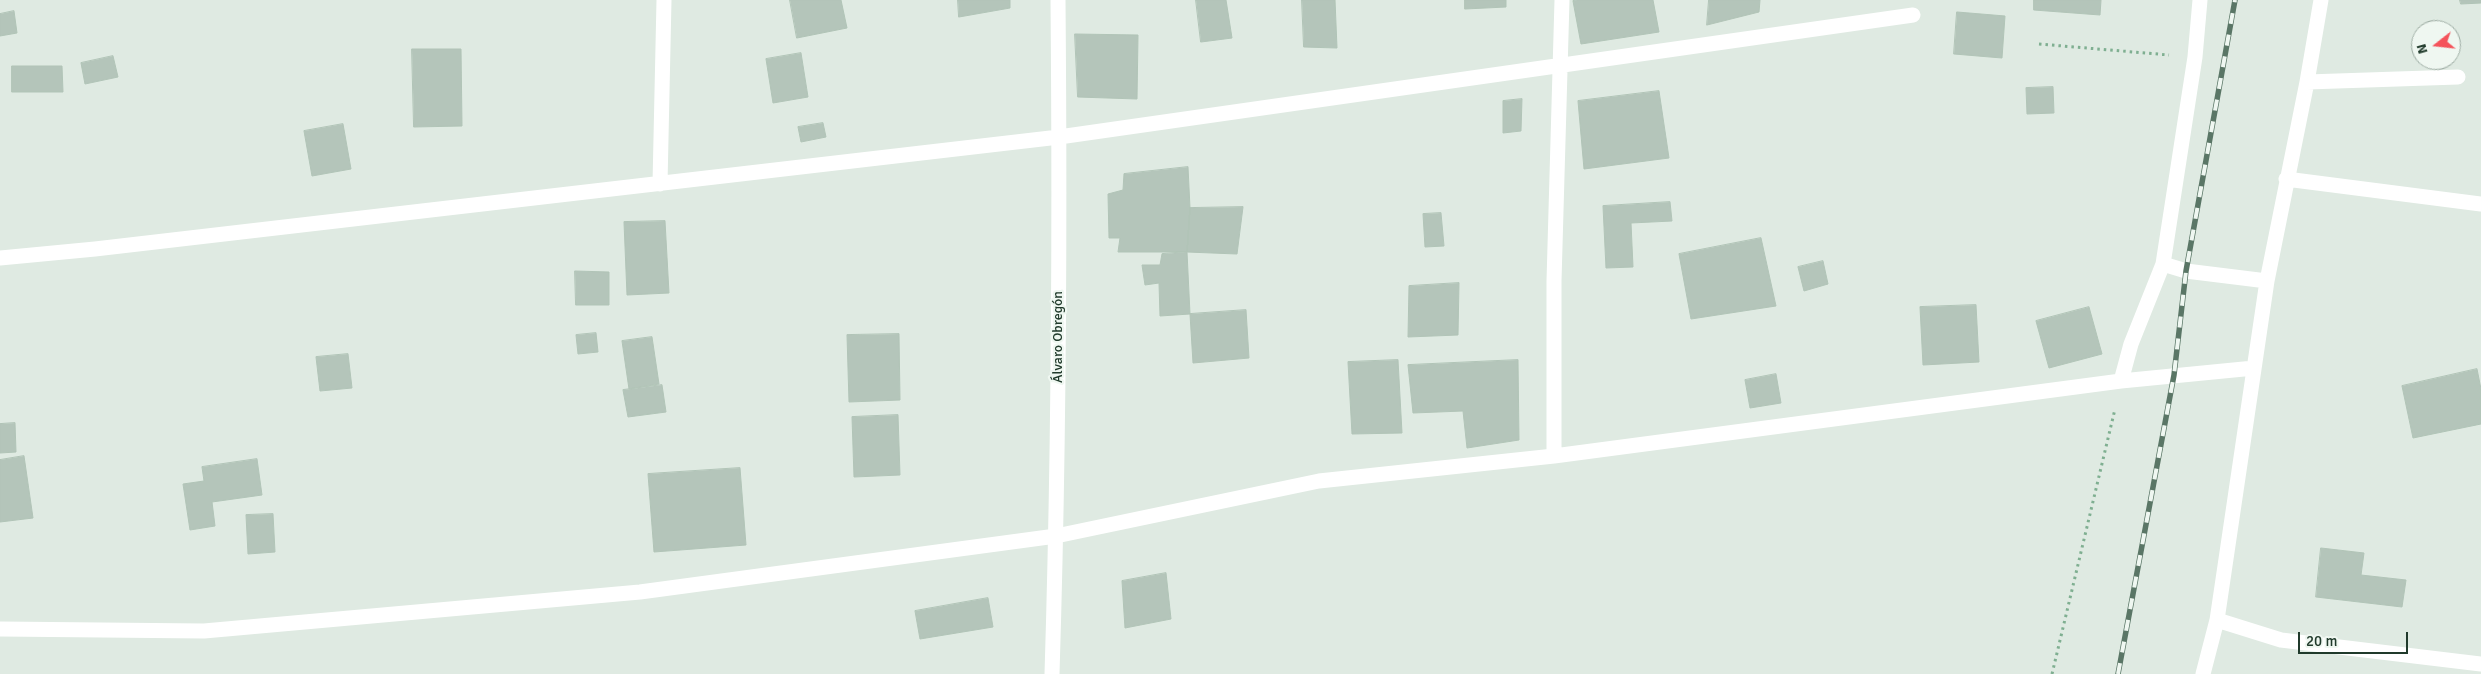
<!DOCTYPE html>
<html>
<head>
<meta charset="utf-8">
<style>
  body { margin:0 }
  #map { position:relative; width:2481px; height:674px; overflow:hidden; background:#dfeae2; font-family:Signika,sans-serif }
  canvas { display:block }
  .north { position:absolute; left:2411px; top:20px; width:50px; height:50px; box-sizing:border-box; background:#eff7f1; border:1px solid #9caba2; border-radius:50%; rotate:254deg; font-size:14px; font-weight:700; line-height:20px; text-align:center; color:#203a2b }
  .north::after { content:''; display:block; margin:auto; width:18px; height:22px; background:#f4535b; clip-path:polygon(50% 0,100% 100%,50% 72%,0 100%) }
  .scale { position:absolute; left:2298px; top:632px; width:110px; height:22px; box-sizing:border-box; border:2px solid #203a2b; border-top:0; padding-left:6px; font-size:15px; line-height:18px; white-space:nowrap; color:#203a2b; -webkit-text-stroke:4px #eff7f1; paint-order:stroke }
</style>
</head>
<body>
<div id="map">
<canvas width="2481" height="674"></canvas>
<div class="north">N</div>
<div class="scale">20 m</div>
</div>
<script>
const ctx = document.querySelector('canvas').getContext('2d');
ctx.lineJoin = 'round';
function fillPath(path, color) {
  ctx.fillStyle = color;
  ctx.fill(path, 'evenodd');
}
function stroke(path, color, width, dash) {
  ctx.strokeStyle = color;
  ctx.lineWidth = width;
  ctx.lineCap = dash ? 'butt' : 'round';
  ctx.setLineDash(dash || []);
  ctx.stroke(path);
}
function drawText(font, color, halo, rows, align = 'center') {
  ctx.font = font + ' Signika,sans-serif';
  ctx.lineWidth = 4.5;
  ctx.setLineDash([]);
  ctx.textBaseline = 'middle';
  ctx.strokeStyle = halo;
  ctx.fillStyle = color;
  for (const [text, x, y, turn = 0] of rows) {
    ctx.save();
    ctx.translate(x, y);
    ctx.rotate((+turn || 0) * Math.PI / 180);
    ctx.textAlign = isNaN(turn) ? turn : align;
    if (halo) ctx.strokeText(text, 0, 0);
    ctx.fillText(text, 0, 0);
    ctx.restore();
  }
}
const building = new Path2D(`
  M790 0H841L847 28 797 38Z
  M958 0H1010V8L959 17Z
  M1196 0H1226L1232 38 1201 42Z
  M1302 0H1335L1337 48 1304 47Z
  M1465 0H1506V7L1465 9Z
  M1577 0H1653L1659 32 1581 44 1573 1Z
  M1709 0H1760L1759 12 1707 25Z
  M2034 0H2101L2100 15 2034 10Z
  M2460 0H2481V3L2461 4Z
  M14 11 17 33 0 36V14Z
  M1957 12 2005 16 2002 58 1954 54Z
  M1075 34 1138 35 1137 99 1078 97Z
  M412 49H461L462 126 414 127Z
  M801 53 808 97 773 103 766 59Z
  M113 56 118 77 85 84 81 63Z
  M12 66H62L63 92H12Z
  M2053 87 2054 113 2027 114 2026 88Z
  M1659 91 1669 158 1584 169 1578 101Z
  M1522 99 1521 131 1503 133V101Z
  M823 123 826 137 801 142 798 127Z
  M343 124 351 169 312 176 304 131Z
  M1188 167 1190 208 1187 252H1118L1120 238H1109L1108 194 1123 190 1124 174Z
  M1670 202 1672 221 1631 223 1633 267 1606 268 1603 206Z
  M1243 207 1237 254 1187 252 1190 208Z
  M1441 213 1444 246 1425 247 1423 214Z
  M665 221 669 293 627 295 624 222Z
  M1761 238 1776 306 1691 319 1679 254Z
  M1187 252 1190 314 1160 316 1159 283 1145 285 1142 265H1160L1162 254Z
  M1823 261 1828 284 1804 291 1798 267Z
  M575 271 609 272V305H576Z
  M1459 283 1458 335 1408 337 1409 286Z
  M1976 305 1979 362 1923 365 1920 307Z
  M2089 307 2102 354 2049 368 2036 321Z
  M1246 310 1249 358 1193 363 1190 314Z
  M596 333 598 352 578 354 576 335Z
  M899 334 900 400 849 402 847 335Z
  M652 337 659 384 629 389 622 341Z
  M348 354 352 388 320 391 316 357Z
  M1398 360 1402 433 1352 434 1348 362Z
  M1518 360 1519 440 1467 448 1463 411 1413 413 1408 365Z
  M2477 369 2481 389V424L2413 438 2402 386Z
  M1776 374 1781 403 1750 408 1745 380Z
  M662 385 666 412 628 417 623 390Z
  M898 415 900 475 854 477 852 417Z
  M15 423 16 452 0 453V424Z
  M24 456 33 518 0 522V460Z
  M257 459 262 495 212 502 215 526 190 530 183 484 204 481 202 467Z
  M740 468 746 545 654 552 648 474Z
  M273 514 275 552 248 554 246 515Z
  M2321 548 2364 553 2361 575 2406 580 2402 607 2316 597Z
  M1166 573 1171 619 1125 628 1122 581Z
  M988 598 993 627 920 639 915 611Z`);
fillPath(building, '#b4c5ba');
stroke(building, '#b1c4b7', 1);
stroke(new Path2D(`
  M2039 44 2169 55
  M2052 674 2115 409`), '#7faf91', 3, [2.5, 4]);
stroke(new Path2D(`
  M1562 0 1554 281V456L2121 381 2131 344 2163 264 2195 57 2200 0
  M2307 82 2458 77
  M2286 179 2481 204
  M660 184 664 0
  M0 258 95 249 1059 137 1913 15
  M2163 264 2186 271 2267 281
  M2121 381 2254 368
  M2217 620 2281 640 2481 664
  M0 629 204 631 640 592 1056 536 1319 481 1554 456
  M1052 674C1059 449 1060 225 1058 0
  M2203 674 2217 620 2267 281 2307 82 2321 0`), '#fff', 15);
const rail = new Path2D(`
  M2118 674 2174 375 2186 271 2235 0`);
stroke(rail, '#5a7666', 5.5);
stroke(rail, '#eff7f1', 4, [11]);
drawText('14px', '#203a2b', '#eff7f1', [
  ["Álvaro Obregón",1058,337,-90]
]);
</script>
</body>
</html>
